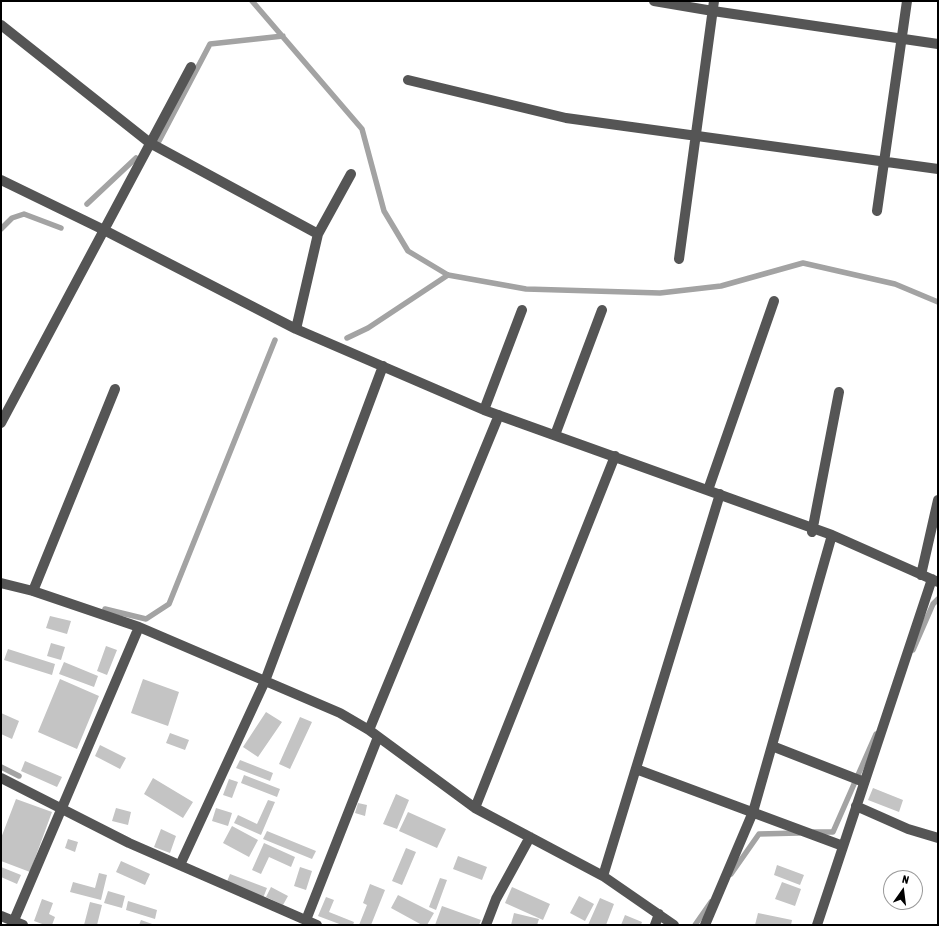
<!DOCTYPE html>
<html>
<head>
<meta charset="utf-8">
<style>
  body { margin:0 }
  #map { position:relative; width:939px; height:926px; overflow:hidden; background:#fff; font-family:"Asap Condensed",sans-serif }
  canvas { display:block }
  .frame { position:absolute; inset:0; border:2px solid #000; pointer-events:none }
  .north { position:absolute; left:883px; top:870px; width:40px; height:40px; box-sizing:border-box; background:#fff; border:1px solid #999; border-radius:50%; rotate:14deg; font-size:11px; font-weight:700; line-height:16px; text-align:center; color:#000 }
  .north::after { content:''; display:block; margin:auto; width:14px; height:18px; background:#000; clip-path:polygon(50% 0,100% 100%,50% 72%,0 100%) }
</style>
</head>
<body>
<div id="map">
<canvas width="939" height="926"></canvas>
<div class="frame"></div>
<div class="north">N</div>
</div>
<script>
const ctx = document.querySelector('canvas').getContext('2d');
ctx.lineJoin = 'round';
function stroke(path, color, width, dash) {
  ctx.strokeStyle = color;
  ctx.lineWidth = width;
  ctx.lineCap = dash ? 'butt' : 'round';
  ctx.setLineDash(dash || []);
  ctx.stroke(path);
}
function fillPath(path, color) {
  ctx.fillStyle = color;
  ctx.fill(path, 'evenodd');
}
stroke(new Path2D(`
  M252 1 362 129 384 211 408 251 448 275 526 289 660 293 721 286 803 263 895 284 938 302
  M159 141 210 44 283 36
  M87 204 136 158
  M1 229 12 218 24 214 61 228
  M347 338 368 328 448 275
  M105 609 146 619 169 604 275 340
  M913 650 933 604 938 599
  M1 767 19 776
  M814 832H833L876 734
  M731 874 759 834 799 833
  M695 925 711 902`), '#a3a3a3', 5.5);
fillPath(new Path2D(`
  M50 616 71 621 67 634 46 628Z
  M51 643 65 647 61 660 47 656Z
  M106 646 117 650 107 675 97 671Z
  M8 649 55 664 52 675 4 660Z
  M64 662 98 676 94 687 59 674Z
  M60 679 99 696 77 749 38 732Z
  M143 679 179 692 168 726 131 713Z
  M266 712 282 722 258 757 243 747Z
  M1 713 19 721 12 739 1 734Z
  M300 717 312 722 290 769 279 764Z
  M170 733 189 740 185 750 166 743Z
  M100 745 126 758 120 769 95 756Z
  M240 760 273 773 270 781 236 768Z
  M25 761 62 777 57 787 21 771Z
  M244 775 280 789 277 797 241 783Z
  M153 778 193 802 183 818 144 794Z
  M229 779 238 782 232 798 223 795Z
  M873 788 903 800 899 812 868 800Z
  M396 794 409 800 397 829 383 824Z
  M16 799 52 812 30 872 1 861V838Z
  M268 800 275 802 261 835 234 823 238 815 257 824Z
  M358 803 367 805 365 816 355 813Z
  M116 808 131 812 128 825 112 821Z
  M216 808 232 813 228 826 212 821Z
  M408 812 446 829 437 848 399 831Z
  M232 826 258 840 249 857 223 843Z
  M161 829 176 836 170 853 154 847Z
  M267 831 316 851 312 859 263 839Z
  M68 839 78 842 75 852 65 848Z
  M264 843 295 857 291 867 269 857 261 874 252 870Z
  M406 848 416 852 402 885 392 881Z
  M458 856 487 867 482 880 453 869Z
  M121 861 150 874 145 885 116 872Z
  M777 865 804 875 800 885 774 875Z
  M1 867 21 875 17 884 1 877Z
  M300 867 312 871 306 890 294 886Z
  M99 873 107 875 101 900 70 892 73 882 95 888Z
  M230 874 267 888 263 898 226 884Z
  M440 878 447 880 436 910 429 907Z
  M782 882 801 889 795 906 775 899Z
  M370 884 385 890 371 925H359L367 905 363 903Z
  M271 887 288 896 283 905 266 897Z
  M512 887 550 904 543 920 505 903Z
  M108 891 125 896 122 908 104 903Z
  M398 895 434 913 427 925H422L391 908Z
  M579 896 594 904 585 921 570 913Z
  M326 897 334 900 329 912 354 922 353 925H342L318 916Z
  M600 898 614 904 606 925H588Z
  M42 899 53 903 49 914 55 917 52 925H45L34 921Z
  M128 901 157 910 155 919 126 910Z
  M90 902 102 905 97 925H84Z
  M442 906 481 920 479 925H435Z
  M514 913 539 919 537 925H511Z
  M758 913 792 920 791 925H755Z
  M625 915 642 922 641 925H621Z
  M141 920 155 925H139Z`), '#c4c4c4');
stroke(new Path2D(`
  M654 1 713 11 938 44
  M1 25 150 143 318 234
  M408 80 566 118 938 169
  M1 180 104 230 296 329 484 410 832 535 938 582
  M877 211 907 1
  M679 259 714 1
  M296 329 318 234 351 174
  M484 410 522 310
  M1 423 191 67
  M555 435 602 310
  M708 490 774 301
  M812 532 839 392
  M921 575 938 500
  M1 583 33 591 139 627 340 713 369 730 475 808 603 876 674 925
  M33 591 115 389
  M369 730 499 415
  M772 746 864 782
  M636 769 843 846
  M1 778 129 843 317 925
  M856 806 908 829 938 838
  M475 808 615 456
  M180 865 265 681 383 366
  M603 876 720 494
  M1 916 23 925
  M306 920 378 737
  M12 925 139 627
  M486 925 496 899 530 837
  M655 925 659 914
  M705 925 753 812 832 535
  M817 925 932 579`), '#555', 10);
</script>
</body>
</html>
